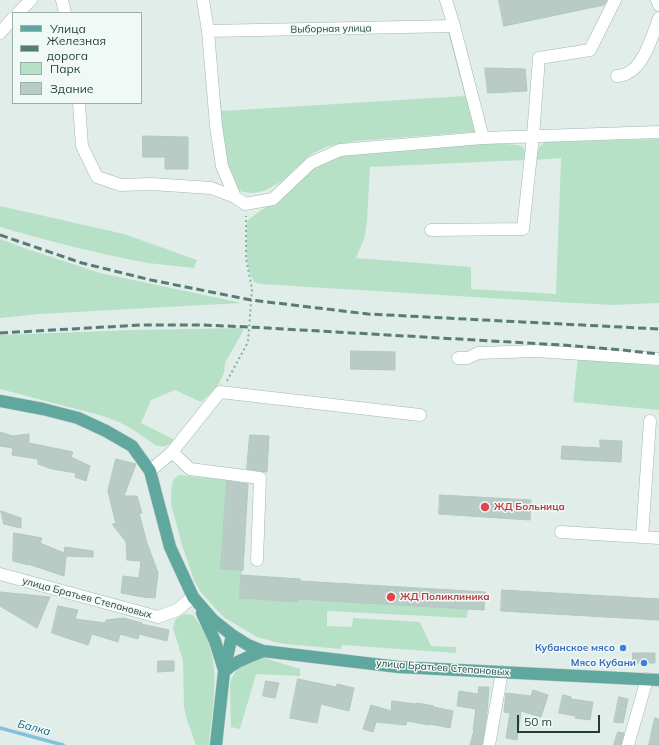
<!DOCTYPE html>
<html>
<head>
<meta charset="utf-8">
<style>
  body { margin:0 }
  #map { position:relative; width:659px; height:745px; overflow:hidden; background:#e1ede9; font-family:Mulish,sans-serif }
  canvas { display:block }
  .legend { position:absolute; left:12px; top:12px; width:130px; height:92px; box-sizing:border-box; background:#f1f9f6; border:1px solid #9dafab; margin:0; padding:5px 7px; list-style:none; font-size:12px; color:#1f3f3b }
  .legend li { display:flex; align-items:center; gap:8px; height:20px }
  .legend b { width:20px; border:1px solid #9dafab }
  .scale { position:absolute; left:517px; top:715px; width:83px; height:18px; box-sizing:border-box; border:2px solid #1f3f3b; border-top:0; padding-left:5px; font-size:12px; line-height:14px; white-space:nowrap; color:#1f3f3b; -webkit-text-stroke:3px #f1f9f6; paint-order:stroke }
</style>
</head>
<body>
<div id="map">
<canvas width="659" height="745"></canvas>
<ul class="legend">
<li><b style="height:5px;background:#60a79e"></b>Улица</li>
<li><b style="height:5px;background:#597b76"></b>Железная дорога</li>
<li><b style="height:11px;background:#b7e1c7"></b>Парк</li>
<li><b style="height:11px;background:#b8cbc5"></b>Здание</li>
</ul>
<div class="scale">50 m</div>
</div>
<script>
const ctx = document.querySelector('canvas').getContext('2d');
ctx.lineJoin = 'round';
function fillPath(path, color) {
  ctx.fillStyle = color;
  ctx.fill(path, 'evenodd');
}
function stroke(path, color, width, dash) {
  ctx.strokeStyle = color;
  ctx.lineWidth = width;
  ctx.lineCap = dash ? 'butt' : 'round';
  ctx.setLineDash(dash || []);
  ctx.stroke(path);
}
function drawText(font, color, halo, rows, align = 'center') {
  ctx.font = font + ' Mulish,sans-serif';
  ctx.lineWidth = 3;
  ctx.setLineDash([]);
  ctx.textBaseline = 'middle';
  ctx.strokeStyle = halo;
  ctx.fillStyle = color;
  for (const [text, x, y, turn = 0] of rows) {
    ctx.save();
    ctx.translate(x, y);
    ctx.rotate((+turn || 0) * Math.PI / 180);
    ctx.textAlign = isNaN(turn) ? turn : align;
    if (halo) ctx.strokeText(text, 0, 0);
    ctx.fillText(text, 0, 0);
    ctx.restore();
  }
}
fillPath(new Path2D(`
  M447 28 450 29 476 130 474 132 355 141 334 145 326 147 310 155 281 182 264 191 252 193 242 192 239 190 235 186 225 162 212 37 222 111 465 96Z
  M659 139V303L612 305 556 302 260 284 254 282C244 264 247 242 247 222L249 219 275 201 309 167 333 154 493 143 518 145 523 147 525 150 524 160 370 167 367 221 365 236 356 258 471 267V289L556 294 561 158 534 160C537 152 538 147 545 142Z
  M0 206 124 234 197 260 194 268C179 266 163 265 148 263 98 254 49 241 0 227Z
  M0 239 30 250 100 273 242 303 39 314 0 318Z
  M242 328 243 331 225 363 224 373 217 387 201 402 175 390 151 400 141 423 175 440C168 446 164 448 155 445 137 432 125 423 103 416L0 389V335L133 330Z
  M578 358 659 366V410L573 402Z
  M179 475 227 480 221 568 243 570 241 575 240 598 298 602 300 599 468 609 467 618 327 611V626L352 627 353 618 420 622 431 646 456 647V653L342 645 341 649 285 644 275 642 257 637 225 618 214 607 200 591 194 580 182 545 171 504V495L172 484 174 479Z
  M184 614 193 615C225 655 213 698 209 745H196L187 720 184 707 183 661 173 628 175 620 177 618Z
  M260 658H265L300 669V676L256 674 240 729 231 727 230 686C232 668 245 664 260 658Z`), '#b7e1c7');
stroke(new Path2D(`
  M0 728 63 745`), '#82c1d8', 3.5);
const building = new Path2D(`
  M499 0H607L604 5 504 26Z
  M485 68 525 69 527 91 488 93Z
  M143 136 188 137V169H165V157H143Z
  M351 351 395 352V370L351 369Z
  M0 432 13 436 29 434V443L73 452 71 457 90 466 86 481 75 477 76 473 52 469 38 464V459L12 455 13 448 0 446Z
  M250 435 269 436 267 472 247 469Z
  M600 440 622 441 621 462 561 459 562 446 600 448Z
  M116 459 136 464 124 496H137L142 513H139L147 543 158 573 155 598 143 597 121 593 123 576 139 578 141 561 127 560 126 542 112 524H116L108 491Z
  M227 481 248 484 243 570 221 569Z
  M440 495 531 500 530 520 439 514Z
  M1 511 21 518V528L4 524Z
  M14 533 42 538 40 543 64 553 65 547 93 551V557L66 556 64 576 28 564V565L13 561Z
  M241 575 300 579V581L485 592 484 610 299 599 298 602 240 598Z
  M502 590 659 599V620L501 611Z
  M0 592 50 597 37 628 0 606Z
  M58 606 78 610 75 619 105 623 106 620 124 618 142 623 141 624 169 630 167 641 139 634 138 639 120 634 118 642 92 634 88 645 52 633Z
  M633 653H655V663H633Z
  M158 661H174V671L158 672Z
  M298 679 336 687 337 684 354 688 349 711 321 704 317 723 290 718Z
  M266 681 279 683 275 698 263 696Z
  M479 687H489L487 712 482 745H470L474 730H473L476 709 457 706 459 691 478 694Z
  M533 690 548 695 541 717 521 711 517 740 506 738 510 713 504 712 506 693 531 696Z
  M563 695 571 697V699L593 702 590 720 575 718 576 716 559 713Z
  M619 697 628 699 623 723 614 722Z
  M392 701 416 704 417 703 434 706 433 707 453 711 450 728 430 724V725L407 721 406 725 376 722 373 732 363 729 371 705 391 711Z
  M655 718 659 719V745H649Z
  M618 732 624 733 621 745H614Z`);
fillPath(building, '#b8cbc5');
stroke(building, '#b2c7c1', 1);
const minor = new Path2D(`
  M62 0 65 13
  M203 0 208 31 216 126 222 166 235 197 245 204 273 199 311 163 340 150 483 138 659 132
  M446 0 454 26 483 138
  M657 0 659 5
  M18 13 31 0
  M208 31 454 26
  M0 33 13 18
  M617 76C620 76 623 75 626 74 644 67 653 34 659 18
  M79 103 82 146 97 177 121 185 151 184 211 188 235 197
  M431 230 523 229 533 136 539 58 590 50 615 0
  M458 358H468L478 353 536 351 659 359
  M172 452 190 469 260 478 257 560
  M150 471 172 452 220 392 420 415
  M561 532 659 538
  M642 537 650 421
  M0 574 158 617 177 610 193 597
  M489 745 502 672
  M628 745 647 679`);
const major = new Path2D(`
  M0 401 43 409 78 418 106 431 132 446 150 471 170 547 193 597 213 620 232 635 248 645 263 651 399 667 659 680
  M202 613 215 641 224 670
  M224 672C235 661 249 657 263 651
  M216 745 224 672 232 635`);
stroke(minor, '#a3b5b1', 13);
stroke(major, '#c0c9c8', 13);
stroke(new Path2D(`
  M227 381 248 342 252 289 246 258V216`), '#7db4a9', 2, [2, 3]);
stroke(minor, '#fff', 12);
stroke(major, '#60a79e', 12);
stroke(new Path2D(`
  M0 235 82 263 151 280 251 300 368 314 659 329
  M0 333 141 325H203L249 327 562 345 622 350 659 354`), '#597b76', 3, [8, 4]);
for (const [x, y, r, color] of [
  [485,507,5,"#e0444e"],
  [391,597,5,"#e0444e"],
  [623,648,4,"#3f7fe0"],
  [644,663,4,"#3f7fe0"]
]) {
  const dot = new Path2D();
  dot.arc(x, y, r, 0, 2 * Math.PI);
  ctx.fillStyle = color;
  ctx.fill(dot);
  stroke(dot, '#f1f9f6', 1.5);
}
drawText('10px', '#1f3f3b', '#f1f9f6', [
  ["Выборная улица",331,29,-1],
  ["улица Братьев Степановых",87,598,15],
  ["улица Братьев Степановых",443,668,4]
]);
drawText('bold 10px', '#be3a42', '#f1f9f6', [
  ["ЖД Больница",494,507],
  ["ЖД Поликлиника",400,597]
], 'left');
drawText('bold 10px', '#366cbe', '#f1f9f6', [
  ["Кубанское мясо",615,648],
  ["Мясо Кубани",636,663]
], 'right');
drawText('italic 11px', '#136282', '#f1f9f6', [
  ["Балка",34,728,15]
]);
</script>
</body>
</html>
